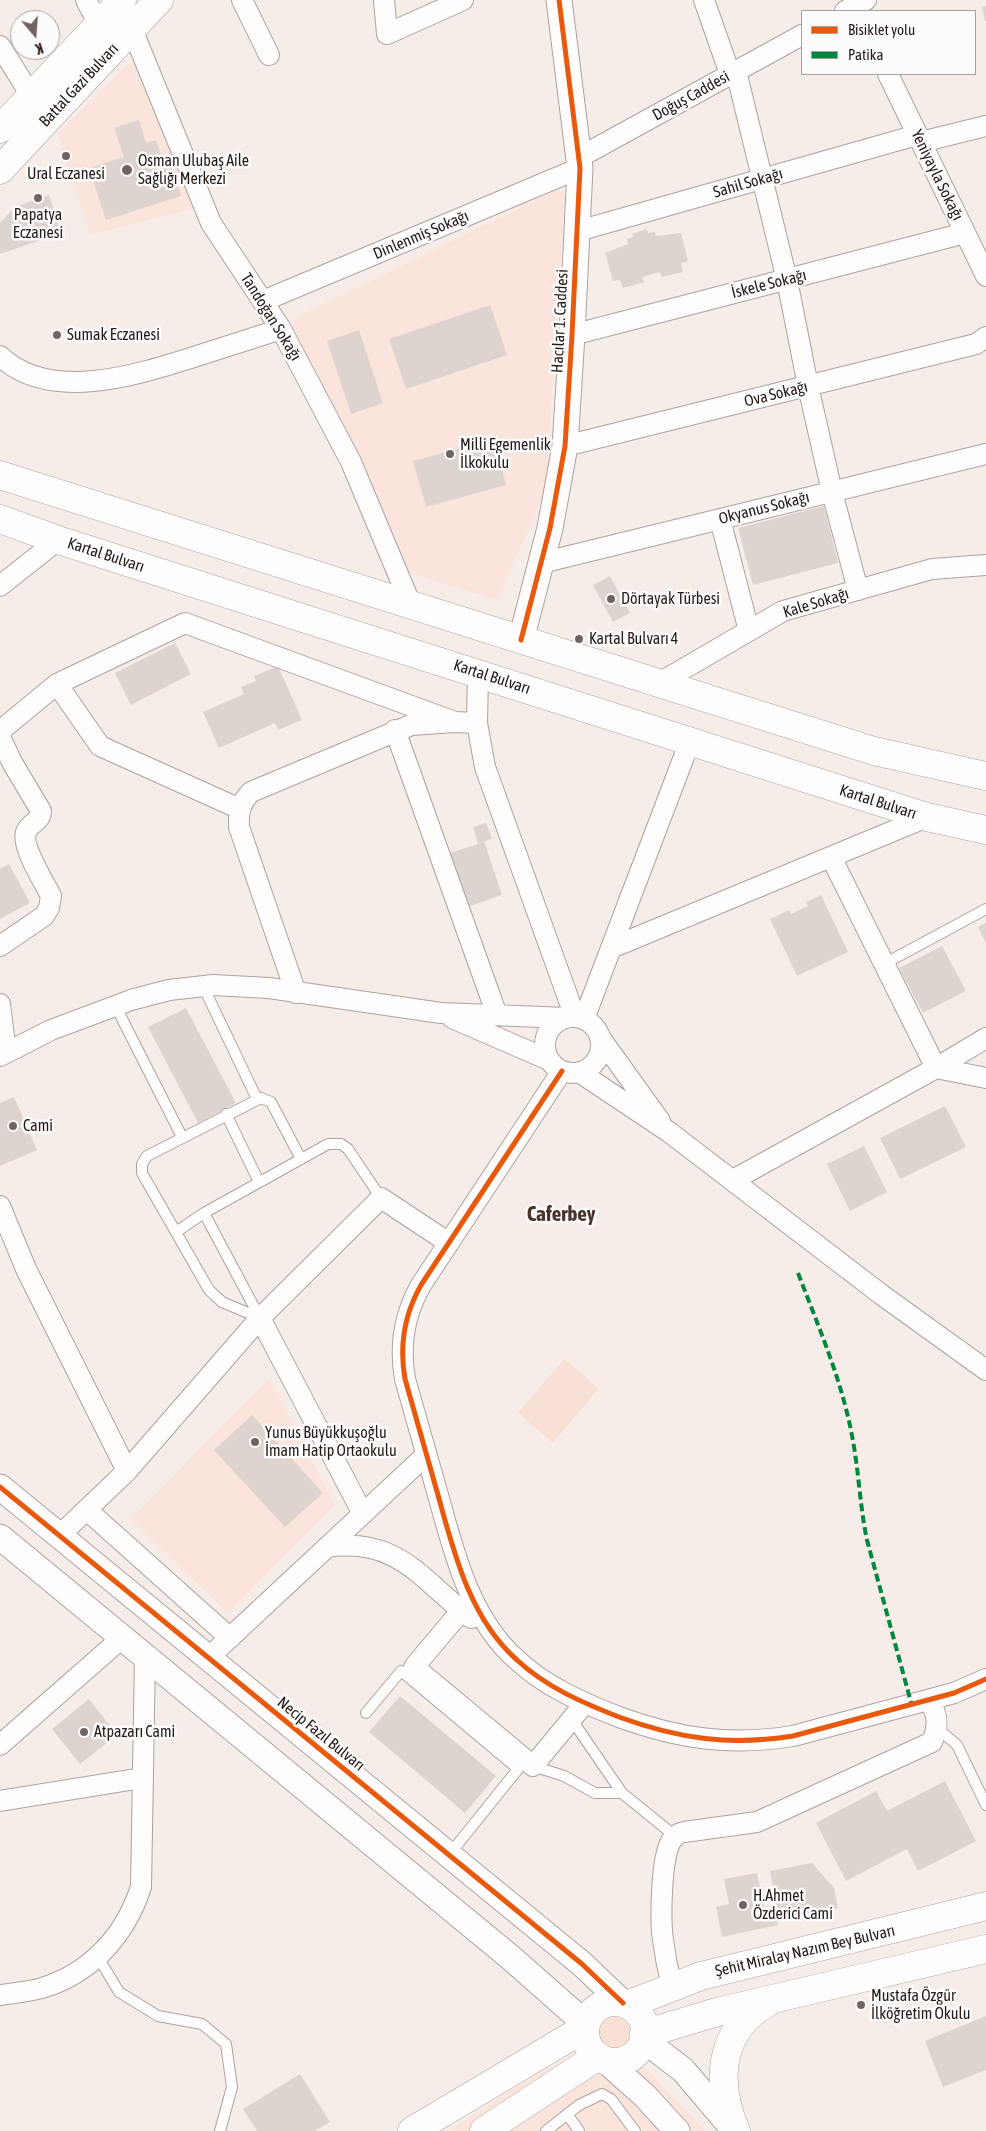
<!DOCTYPE html>
<html>
<head>
<meta charset="utf-8">
<style>
  body { margin:0 }
  #map { position:relative; width:986px; height:2131px; overflow:hidden; background:#f7ede8; font-family:"Asap Condensed",sans-serif }
  canvas { display:block }
  .legend { position:absolute; left:801px; top:10px; width:175px; height:65px; box-sizing:border-box; background:#fcfcfc; border:1px solid #a7a2a0; margin:0; padding:6px 9px; list-style:none; font-size:15px; color:#271b17 }
  .legend li { display:flex; align-items:center; gap:10px; height:25px }
  .legend b { width:25px; border:1px solid #a7a2a0 }
  .north { position:absolute; left:10px; top:10px; width:50px; height:50px; box-sizing:border-box; background:#fcfcfc; border:1px solid #a7a2a0; border-radius:50%; rotate:162deg; font-size:14px; font-weight:700; line-height:20px; text-align:center; color:#271b17 }
  .north::after { content:''; display:block; margin:auto; width:18px; height:22px; background:#706460; clip-path:polygon(50% 0,100% 100%,50% 72%,0 100%) }
</style>
</head>
<body>
<div id="map">
<canvas width="986" height="2131"></canvas>
<ul class="legend">
<li><b style="height:6px;background:#e8590c"></b>Bisiklet yolu</li>
<li><b style="height:6px;background:#00873e"></b>Patika</li>
</ul>
<div class="north">K</div>
</div>
<script>
const ctx = document.querySelector('canvas').getContext('2d');
ctx.lineJoin = 'round';
function fillPath(path, color) {
  ctx.fillStyle = color;
  ctx.fill(path, 'evenodd');
}
function stroke(path, color, width, dash) {
  ctx.strokeStyle = color;
  ctx.lineWidth = width;
  ctx.lineCap = dash ? 'butt' : 'round';
  ctx.setLineDash(dash || []);
  ctx.stroke(path);
}
function drawText(font, color, halo, rows, align = 'center') {
  ctx.font = font + ' "Asap Condensed",sans-serif';
  ctx.lineWidth = 5;
  ctx.setLineDash([]);
  ctx.textBaseline = 'middle';
  ctx.strokeStyle = halo;
  ctx.fillStyle = color;
  for (const [text, x, y, turn = 0] of rows) {
    ctx.save();
    ctx.translate(x, y);
    ctx.rotate((+turn || 0) * Math.PI / 180);
    ctx.textAlign = isNaN(turn) ? turn : align;
    if (halo) ctx.strokeText(text, 0, 0);
    ctx.fillText(text, 0, 0);
    ctx.restore();
  }
}
fillPath(new Path2D(`
  M135 58 199 207 90 235 58 133Z
  M558 189 565 193 546 489 497 600 406 572 293 326 295 318Z
  M269 1379 335 1505 228 1613 131 1519Z
  M613 2033 705 2131H449L512 2089Z`), '#fae4db');
fillPath(new Path2D(`
  M564 1359 599 1388 553 1443 518 1413Z
  M599 2033a16 16 0 1 1 32 0a16 16 0 1 1-32 0Z`), '#f9e0d5');
fillPath(new Path2D(`
  M986 6V21H985L982 7Z
  M139 120 146 143 156 140 165 166 171 165 181 196 106 220 89 168 124 157 114 128Z
  M49 195 62 233 0 254V223L15 207Z
  M647 229 648 233 655 232 656 236 681 233 688 261 681 263 683 272 662 277 660 272 642 277 644 282 623 288 620 280 613 281 605 253 628 244 627 239 633 237 632 234Z
  M490 305 507 355 406 389 389 339Z
  M359 330 383 403 351 414 327 341Z
  M494 439 506 485 426 507 413 461Z
  M824 506 838 563 753 585 738 528Z
  M610 576 630 613 613 622 593 585Z
  M175 643 191 674 131 705 115 673Z
  M278 666 302 720 278 730 275 723 219 748 203 712 244 694 241 687 256 681 254 676Z
  M486 823 492 839 484 841 502 895 467 907 450 853 478 844 473 827Z
  M9 864 30 903 0 919V869Z
  M821 895 848 952 797 976 770 919 789 910 791 914 808 906 806 902Z
  M986 923V943L978 927Z
  M942 946 966 991 923 1013 899 968Z
  M186 1008 236 1103 198 1123 148 1027Z
  M14 1097 37 1150 0 1166V1103Z
  M945 1106 966 1147 900 1179 880 1138Z
  M864 1146 887 1192 850 1211 827 1164Z
  M252 1415 323 1493 285 1527 214 1450Z
  M400 1696 496 1776 465 1813 369 1732Z
  M89 1699 117 1735 80 1764 52 1729Z
  M945 1781 976 1841 918 1871 907 1849 846 1881 816 1823 876 1791 887 1811Z
  M812 1863 834 1888 838 1908 779 1920 770 1871Z
  M757 1873 765 1910 774 1908 778 1925 722 1937 716 1907 729 1904 724 1879Z
  M986 2016V2070L943 2087 925 2041Z
  M300 2074 330 2122 315 2131H257L243 2109Z`), '#ded4cf');
const service = new Path2D(`
  M884 964 986 909
  M203 986 257 1099
  M115 1005 182 1137
  M226 1114 259 1182
  M204 1213 260 1318
  M176 1232 204 1213 328 1144H341L348 1149 381 1198
  M260 1318 222 1302 209 1290 142 1173V1164L147 1156 261 1098 271 1102 301 1159
  M366 1713 401 1671 518 1769 449 1855
  M572 1720 622 1793 675 1836
  M937 1728 957 1745 986 1805
  M533 1766 564 1776 595 1793H622
  M98 1957 119 1992 158 2016 202 2024 226 2044 232 2087 220 2131
  M567 2114 579 2131
  M546 2131 579 2105 602 2094 611 2099 635 2131`);
const minor = new Path2D(`
  M86 0 99 25
  M242 0 269 55
  M384 0 387 34 463 0
  M704 0 730 74
  M845 11 866 0
  M132 29 211 223 281 329 351 462 411 605
  M0 46 32 97
  M736 71 787 280 808 386 832 492 858 590
  M888 74 986 276
  M921 142 986 126
  M580 157 802 35
  M578 231 917 135
  M263 301 580 168
  M572 335 965 233
  M0 356C50 404 140 374 197 356 225 347 253 338 281 329
  M565 446 976 344 986 337
  M720 519 749 631
  M541 563 986 454
  M0 586 58 540
  M478 673 477 723 485 767 575 1017
  M661 682 783 611 932 569 986 565
  M57 684 100 746 240 809
  M395 730 497 1015
  M0 731 57 684 185 623 455 722
  M0 737 13 764 41 811C41 822 30 822 26 832 21 846 44 882 51 896L49 908 44 916 0 946
  M831 857 936 1068 986 1038
  M611 948 927 817
  M296 993 239 827C238 812 241 802 251 792L411 725 455 722 477 723
  M0 1004 6 1053
  M545 1045a28 28 0 1 1 56 0a28 28 0 1 1-56 0Z
  M452 1018 549 1060
  M584 1019 690 741
  M601 1039 660 1121
  M0 1056 51 1030 131 1000 169 990 213 985 269 988 441 1013 567 1018
  M562 1071 421 1285C404 1315 399 1345 405 1379 416 1418 427 1457 438 1495 454 1553 470 1619 517 1660 546 1687 583 1703 619 1717 679 1739 730 1746 793 1736L954 1693 986 1679
  M579 1072 669 1132 882 1295 986 1370
  M733 1180 936 1068 986 1078
  M0 1206 26 1269 127 1471
  M260 1318 363 1514
  M88 1511 230 1638
  M60 1535 127 1471 260 1318 381 1198 449 1243
  M327 1547C399 1537 421 1580 471 1618
  M461 1611 414 1667 533 1766 585 1703
  M208 1658 426 1455
  M0 1745 122 1638
  M0 1801 142 1778
  M672 1986C668 1971 665 1956 663 1940 660 1919 661 1859 671 1841 674 1836 678 1833 684 1832L757 1822 932 1742C939 1726 938 1714 929 1701
  M0 1995C14 1993 28 1992 42 1988 91 1973 125 1936 141 1887L145 1656`);
const tertiary = new Path2D(`
  M521 640 550 528 565 446 572 335 580 168 559 0
  M0 1487 582 1964 623 2003
  M0 1537 510 1957 586 2024
  M644 2040 683 2070 735 2131
  M606 2061 645 2096 677 2131`);
const primary = new Path2D(`
  M0 129 122 0
  M0 170 159 0
  M0 475 874 751 986 776
  M0 519 58 540 927 817 986 830
  M585 2032a30 30 0 1 1 60 0a30 30 0 1 1-60 0Z
  M627 2005 701 1976 986 1906
  M644 2034 717 2012 986 1949
  M412 2131 585 2028
  M484 2131 598 2056
  M736 2131C715 2083 718 2031 767 2003`);
stroke(service, '#aca29e', 12);
stroke(minor, '#aca29e', 22);
stroke(tertiary, '#aca29e', 27);
stroke(primary, '#aca29e', 29);
stroke(service, '#fefcfc', 10);
stroke(minor, '#fefcfc', 20);
stroke(tertiary, '#fefcfc', 25);
stroke(primary, '#fefcfc', 28);
stroke(new Path2D(`
  M798 1273C819 1328 843 1383 853 1441 859 1474 860 1507 867 1540L912 1706`), '#00873e', 4, [8, 4]);
stroke(new Path2D(`
  M521 640 550 528 565 446 572 335 580 168 559 0
  M562 1071 421 1285C404 1315 399 1345 405 1379 416 1418 427 1457 438 1495 454 1553 470 1619 517 1660 546 1687 583 1703 619 1717 679 1739 730 1746 793 1736L954 1693 986 1679
  M0 1487 582 1964 623 2003`), '#e8590c', 5);
for (const [x, y, r, color] of [
  [66,156,5,"#706460"],
  [127,170,6,"#706460"],
  [38,198,5,"#706460"],
  [57,335,5,"#706460"],
  [450,454,5,"#706460"],
  [611,599,5,"#706460"],
  [579,639,5,"#706460"],
  [13,1126,5,"#706460"],
  [255,1442,5,"#706460"],
  [84,1732,5,"#706460"],
  [743,1905,5,"#706460"],
  [861,2005,5,"#706460"]
]) {
  const dot = new Path2D();
  dot.arc(x, y, r, 0, 2 * Math.PI);
  ctx.fillStyle = color;
  ctx.fill(dot);
  stroke(dot, '#fcfcfc', 2);
}
drawText('16px', '#271b17', '#fcfcfc', [
  ["Battal Gazi Bulvarı",79,85,-47],
  ["Doğuş Caddesi",691,96,-29],
  ["Yeniyayla Sokağı",937,175,64],
  ["Sahil Sokağı",748,183,-16],
  ["Dinlenmiş Sokağı",421,235,-23],
  ["İskele Sokağı",769,284,-14],
  ["Tandoğan Sokağı",271,317,58],
  ["Hacılar 1. Caddesi",560,321,-87],
  ["Ova Sokağı",776,394,-14],
  ["Okyanus Sokağı",764,508,-14],
  ["Kartal Bulvarı",106,555,18],
  ["Kale Sokağı",816,603,-17],
  ["Kartal Bulvarı",492,677,18],
  ["Kartal Bulvarı",878,802,18],
  ["Necip Fazıl Bulvarı",321,1734,39],
  ["Şehit Miralay Nazım Bey Bulvarı",805,1951,-13]
]);
drawText('16px', '#271b17', '#fcfcfc', [
  ["Osman Ulubaş Aile",138,161],
  ["Sağlığı Merkezi",138,179],
  ["Ural Eczanesi",66,174,"center"],
  ["Papatya",38,215,"center"],
  ["Eczanesi",38,233,"center"],
  ["Sumak Eczanesi",67,335],
  ["Milli Egemenlik",460,445],
  ["İlkokulu",460,463],
  ["Dörtayak Türbesi",621,599],
  ["Kartal Bulvarı 4",589,639],
  ["Cami",23,1126],
  ["Yunus Büyükkuşoğlu",265,1433],
  ["İmam Hatip Ortaokulu",265,1451],
  ["Atpazarı Cami",94,1732],
  ["H.Ahmet",753,1896],
  ["Özderici Cami",753,1914],
  ["Mustafa Özgür",871,1996],
  ["İlköğretim Okulu",871,2014]
], 'left');
drawText('bold 21px', '#4b3329', '#fcfcfc', [
  ["Caferbey",561,1214]
]);
</script>
</body>
</html>
